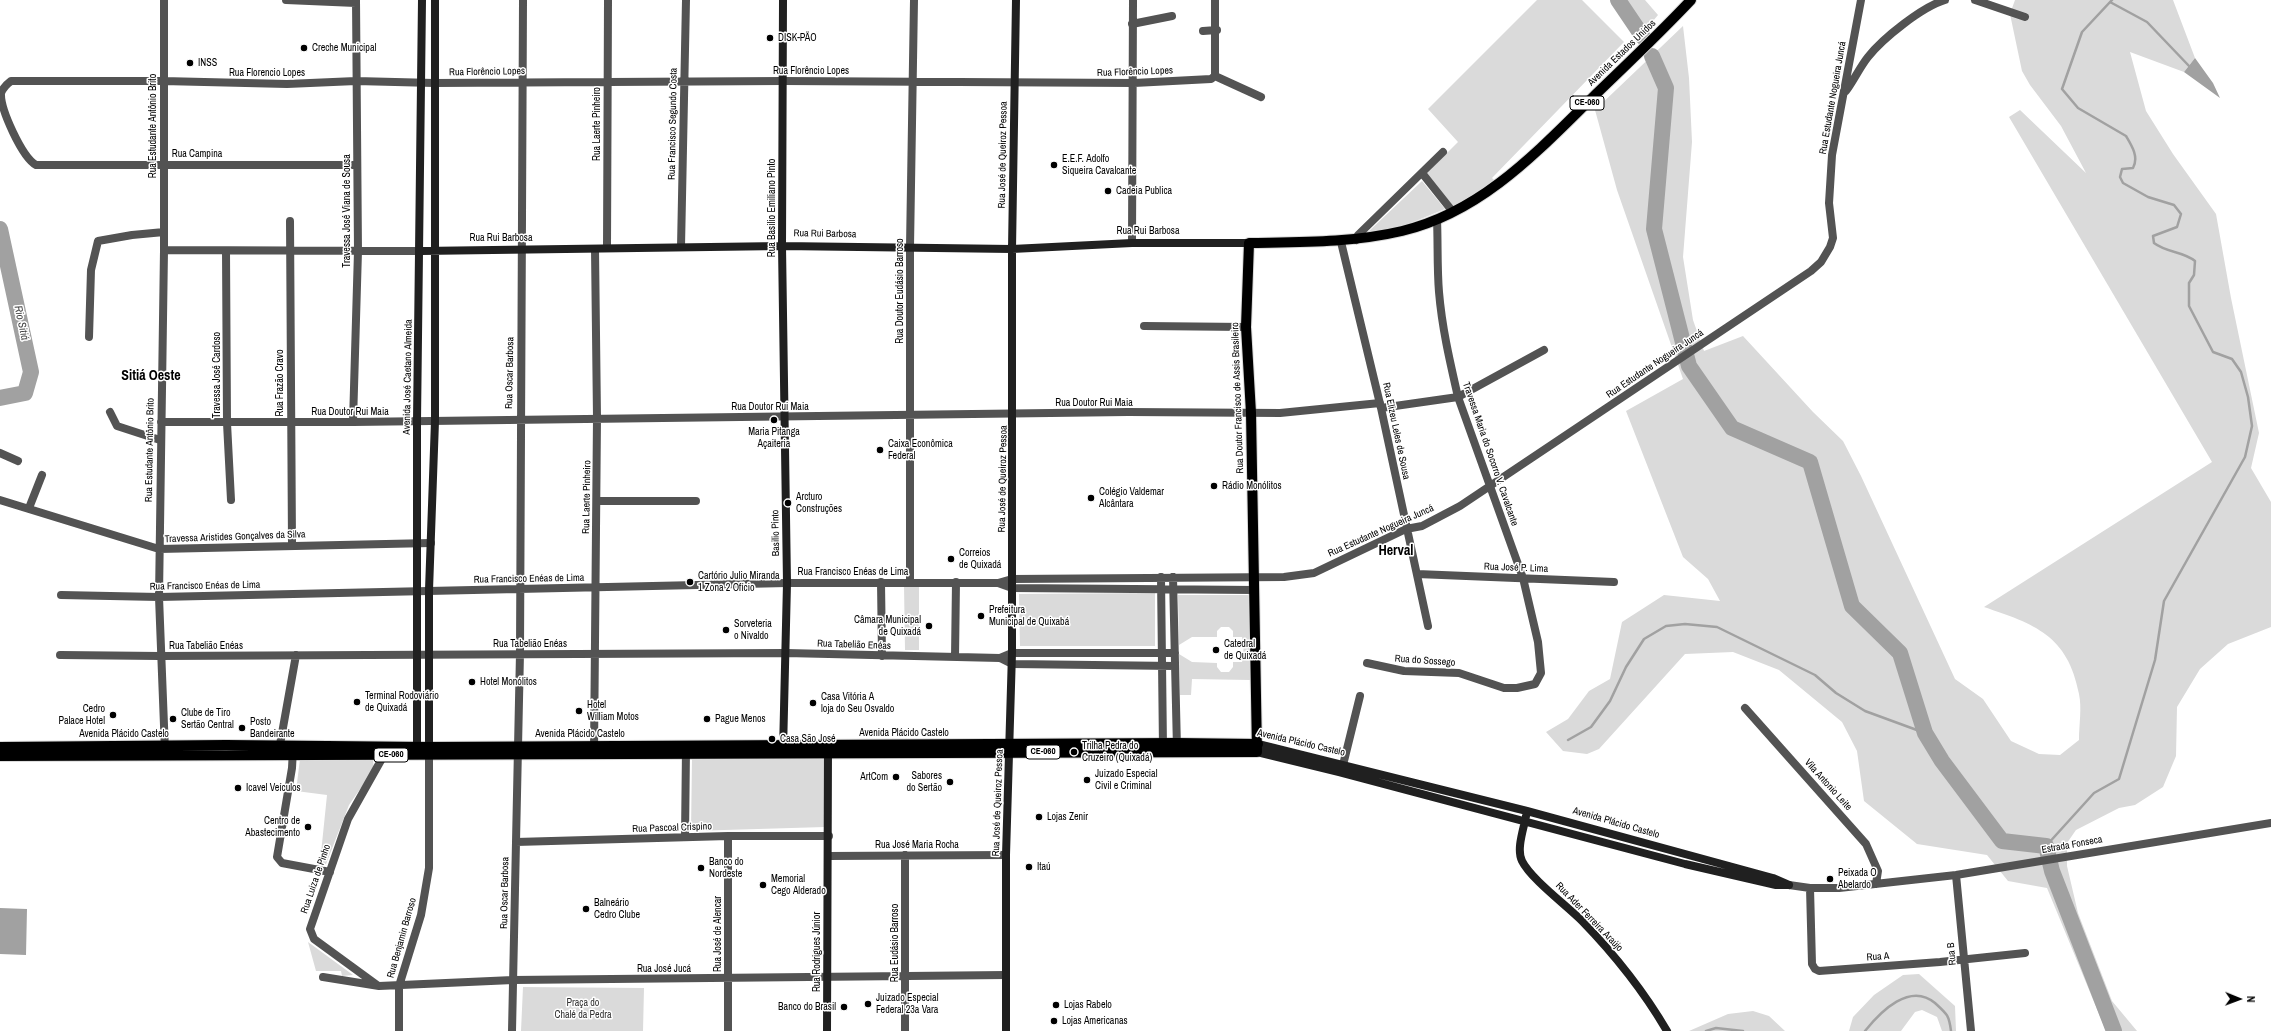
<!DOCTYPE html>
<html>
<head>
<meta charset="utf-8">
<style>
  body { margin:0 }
  #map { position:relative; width:2271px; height:1031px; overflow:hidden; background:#fff; font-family:"Archivo Narrow",sans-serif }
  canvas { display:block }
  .north { position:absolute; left:2219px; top:979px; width:40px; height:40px; -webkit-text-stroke:3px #fff; paint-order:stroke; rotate:91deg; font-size:11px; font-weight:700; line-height:16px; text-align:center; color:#000 }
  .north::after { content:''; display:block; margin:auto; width:14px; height:18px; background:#000; clip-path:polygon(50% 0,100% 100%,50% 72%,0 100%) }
</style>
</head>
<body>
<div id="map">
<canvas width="2271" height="1031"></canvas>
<div class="north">N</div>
</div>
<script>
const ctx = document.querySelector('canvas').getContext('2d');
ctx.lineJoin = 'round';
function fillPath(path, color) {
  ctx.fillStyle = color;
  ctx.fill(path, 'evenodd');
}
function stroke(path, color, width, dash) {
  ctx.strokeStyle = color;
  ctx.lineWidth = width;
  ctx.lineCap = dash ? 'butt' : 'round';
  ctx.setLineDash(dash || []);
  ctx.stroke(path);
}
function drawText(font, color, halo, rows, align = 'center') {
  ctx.font = font + ' "Archivo Narrow",sans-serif';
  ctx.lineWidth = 3;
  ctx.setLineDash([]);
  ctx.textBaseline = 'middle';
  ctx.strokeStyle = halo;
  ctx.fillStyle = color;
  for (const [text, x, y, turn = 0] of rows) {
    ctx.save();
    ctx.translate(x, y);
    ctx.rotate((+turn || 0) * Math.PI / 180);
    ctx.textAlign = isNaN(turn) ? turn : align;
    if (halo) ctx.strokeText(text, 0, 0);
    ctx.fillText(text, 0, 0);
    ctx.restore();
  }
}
fillPath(new Path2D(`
  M1537 0H1582L1624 42 1492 178 1494 180 1474 196 1454 207 1426 174 1458 142 1428 109Z
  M1612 0H1645L1658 15 1637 40Z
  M2015 0H2173L2195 58 2184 72 2130 52 2146 111 2173 154 2216 214 2231 298 2259 433 2251 468 2271 502V627L2228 644 2200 669 2177 707 2176 756 2163 787 2135 805 2119 808 2076 830 2067 843V866L2078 913 2112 1001 2137 1031H2106L2047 888 2008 881 1987 855 1917 844 1864 801 1857 751 1842 722 1779 670 1733 652 1685 654 1599 749 1587 754 1563 751 1546 732 1568 719 1589 691 1610 679 1622 622 1664 595 1720 601 1708 579 1683 557 1626 411 1683 379 1617 190 1595 110 1683 26 1689 78 1692 142 1683 257 1693 320 1704 351 1743 336 1813 412 1843 441 1861 476 1955 679 1983 699 2011 741 2039 754 2060 755 2079 740C2079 725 2082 708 2079 694 2068 635 2034 624 1984 607L2212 462 2009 117 2020 110 2086 173 2061 126 2030 85 2022 71 2010 14Z
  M1422 181 1445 209 1401 227 1368 232Z
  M904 585H919V650H905Z
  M1155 593V646H1020L1019 594Z
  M1178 595H1250V680L1192 679 1191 695H1180L1179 654 1192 662 1217 663V667L1221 672H1229L1233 667V662H1242L1244 645 1242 637H1233V631L1229 627H1221L1217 631V637H1192L1179 645Z
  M692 758H825V827L691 831Z
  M300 759 373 760 374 769 349 805 326 864 320 863 327 795 296 791Z
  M308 942 353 975 342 976 341 971H316Z
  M1919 974 1955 1006 1956 1031H1942L1937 1017 1922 1010 1915 1012 1901 1031H1849L1853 1017 1874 995 1903 975Z
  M523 987 644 988 643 1031H521Z
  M1753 1011 1769 1016 1785 1031H1689L1728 1014Z`), '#dadada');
fillPath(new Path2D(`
  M2195 58 2213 83 2220 98 2184 72Z
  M0 908 27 909 26 955 0 954Z`), '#a1a1a1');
stroke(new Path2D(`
  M2110 2 2147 22 2190 67
  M1568 740 1591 727 1610 701 1626 667 1644 639 1666 626 1685 624 1717 627 1815 675 1836 693 1865 711 1925 733
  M2046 846 2094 793 2119 779 2155 660 2164 601 2245 457 2252 426 2248 397 2241 372 2232 359 2213 352 2189 306V283L2194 275 2195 261C2183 251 2167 253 2154 243L2153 236 2177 227 2181 214 2174 205 2148 197 2123 183 2120 177 2122 169 2133 168C2139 157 2132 146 2126 136L2078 108 2062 89 2082 32 2112 0
  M1706 1031 1716 1028 1743 1031
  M1865 1031C1881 1011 1910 982 1935 1003 1947 1014 1949 1015 1951 1031`), '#a1a1a1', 2.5);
stroke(new Path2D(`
  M1618 0 1643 37
  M1652 56 1666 88 1654 229 1689 366 1732 428 1810 462 1852 606 1900 653 1925 733 1942 761 2002 841 2046 846 2052 871 2114 1031
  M0 229 31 372 25 393 0 398`), '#a1a1a1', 16);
const primary = new Path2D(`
  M0 747 226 745 428 747 1177 743 1258 744
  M0 756 1257 752 1251 413 1246 327 1249 243C1300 242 1351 243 1402 231 1482 212 1538 151 1594 96 1627 64 1660 33 1691 0`);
stroke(primary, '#dbdbdb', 12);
stroke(new Path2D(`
  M164 0V250L159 597 165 751
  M286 0 356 3
  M1975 0 2025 17
  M1132 24 1172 16
  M1203 31 1217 30
  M1215 76V0
  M1846 91C1854 80 1860 67 1868 57 1883 38 1922 7 1945 0
  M357 165H36C22 157 0 109 1 93 3 88 7 84 11 81H163L287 84 356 81 434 83 783 81 1134 83 1211 79 1215 76 1261 97
  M1422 173 1453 212
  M290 221 292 545
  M1356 240 1358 235 1443 152
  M1341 242 1381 408 1428 626
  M1132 243 1133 0
  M681 247 686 0
  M607 248 608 0
  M164 250 421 251
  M226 251 227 423 231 500
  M1144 326 1246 327
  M89 337 91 270 98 241 132 235 164 232
  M1381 408 1458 397 1544 350
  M110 412 117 426 160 440
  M161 422H353L1128 412 1280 413 1380 403
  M353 422 358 251 356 0
  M0 453 18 461
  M0 500 159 549 431 543
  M597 501H696
  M29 508 42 475
  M1417 574 1614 582
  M1161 577 1163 748
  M1173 577 1177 749
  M881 582 882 656
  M910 582V247L914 0
  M998 583 1012 588 1255 590
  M61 595 159 597 787 583H998L1012 579 1284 577 1314 573 1406 529 1422 526 1460 506 1811 271 1821 262 1830 247 1833 238 1829 203 1832 155 1861 0
  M60 655 160 656 786 653 1000 658 1012 664 1175 666
  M955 657 956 582
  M1000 658 1012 653H1175
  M1367 663 1404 671 1459 673 1504 688H1517L1535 684 1541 673 1538 642 1523 578 1458 397C1450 362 1442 328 1439 292 1437 268 1438 243 1437 219
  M1745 708 1866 844 1878 871 1876 884
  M293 749 292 768 277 857 282 863 330 872
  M279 750 296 655
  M594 752 597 418 595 249
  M1343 765 1360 696
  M728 836V1031
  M685 837 686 749
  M516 842 728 836H829
  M905 855V1031
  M828 856 1006 855
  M1956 875 1971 1031
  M1789 885 1810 888H1839L1956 875 2271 823
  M1810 888 1812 964 1815 969 1819 971 1940 962 2025 953
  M323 977 379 986 513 980 1006 975
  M377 985 314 939 310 929 348 819 384 755
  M399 1031V986L421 915 429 868V755
  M512 1031 520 653 523 0`), '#535353', 8);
stroke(new Path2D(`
  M783 0 782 246 787 583 783 751
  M421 251 782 246 1012 249 1132 243H1249
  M1258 744 1527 811 1773 878 1789 885
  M417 752V421L422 0
  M1257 752 1339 772 1685 864 1776 885H1789
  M429 753V590L435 421V0
  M1526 816C1524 828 1516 849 1522 861 1531 879 1566 905 1582 921 1615 955 1643 990 1667 1031
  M827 1031 828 748
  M1006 1031V855L1012 653V249L1016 0`), '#202020', 8);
stroke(primary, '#000', 10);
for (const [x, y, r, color] of [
  [770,38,4,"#000"],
  [304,48,4,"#000"],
  [190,63,4,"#000"],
  [1054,165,4,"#000"],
  [1108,191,4,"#000"],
  [774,420,4,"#000"],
  [880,450,4,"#000"],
  [1214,486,4,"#000"],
  [1091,498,4,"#000"],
  [788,503,4,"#000"],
  [951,559,4,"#000"],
  [690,582,4,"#000"],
  [981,616,4,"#000"],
  [929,626,4,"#000"],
  [726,630,4,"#000"],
  [1216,650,4,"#000"],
  [472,682,4,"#000"],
  [357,702,4,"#000"],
  [813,703,4,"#000"],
  [579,711,4,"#000"],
  [113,715,4,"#000"],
  [173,719,4,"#000"],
  [707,719,4,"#000"],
  [242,728,4,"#000"],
  [772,739,4,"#000"],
  [1074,752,4,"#000"],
  [896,777,4,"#000"],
  [1087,780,4,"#000"],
  [950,782,4,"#000"],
  [238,788,4,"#000"],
  [1039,817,4,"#000"],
  [308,827,4,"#000"],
  [1029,867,4,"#000"],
  [701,868,4,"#000"],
  [1830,879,4,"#000"],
  [763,885,4,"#000"],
  [586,909,4,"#000"],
  [868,1004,4,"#000"],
  [1056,1005,4,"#000"],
  [844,1007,4,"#000"],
  [1054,1021,4,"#000"]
]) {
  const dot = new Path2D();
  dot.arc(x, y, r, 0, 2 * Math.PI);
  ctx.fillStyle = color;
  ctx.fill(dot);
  stroke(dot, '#fff', 1.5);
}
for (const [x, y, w] of [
  [1587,103,34],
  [1043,752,34],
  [391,755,34]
]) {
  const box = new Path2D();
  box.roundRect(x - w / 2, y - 7, w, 14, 3);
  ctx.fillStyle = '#fff';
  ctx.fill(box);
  stroke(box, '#000', 1);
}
drawText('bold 9px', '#000', null, [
  ["CE-060",1587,103],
  ["CE-060",1043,752],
  ["CE-060",391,755]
]);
drawText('10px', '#000', '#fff', [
  ["DISK-PÃO",778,38],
  ["Creche Municipal",312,48],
  ["INSS",198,63],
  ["E.E.F. Adolfo",1062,159],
  ["Siqueira Cavalcante",1062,171],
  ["Cadeia Publica",1116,191],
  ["Maria Pitanga",774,432,"center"],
  ["Açaiteria",774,444,"center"],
  ["Caixa Econômica",888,444],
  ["Federal",888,456],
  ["Rádio Monólitos",1222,486],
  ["Colégio Valdemar",1099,492],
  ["Alcântara",1099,504],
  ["Arcturo",796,497],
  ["Construções",796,509],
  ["Correios",959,553],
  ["de Quixadá",959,565],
  ["Cartório Julio Miranda",698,576],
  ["1 Zona 2 Ofício",698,588],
  ["Prefeitura",989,610],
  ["Municipal de Quixabá",989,622],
  ["Câmara Municipal",921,620,"right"],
  ["de Quixadá",921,632,"right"],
  ["Sorveteria",734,624],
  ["o Nivaldo",734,636],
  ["Catedral",1224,644],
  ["de Quixadá",1224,656],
  ["Hotel Monólitos",480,682],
  ["Terminal Rodoviário",365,696],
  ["de Quixadá",365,708],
  ["Casa Vitória A",821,697],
  ["loja do Seu Osvaldo",821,709],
  ["Hotel",587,705],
  ["William Motos",587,717],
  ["Cedro",105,709,"right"],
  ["Palace Hotel",105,721,"right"],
  ["Clube de Tiro",181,713],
  ["Sertão Central",181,725],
  ["Pague Menos",715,719],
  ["Posto",250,722],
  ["Bandeirante",250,734],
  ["Casa São José",780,739],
  ["Trilha Pedra do",1082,746],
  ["Cruzeiro (Quixadá)",1082,758],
  ["Juizado Especial",1095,774],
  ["Civil e Criminal",1095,786],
  ["Sabores",942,776,"right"],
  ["do Sertão",942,788,"right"],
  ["ArtCom",888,777,"right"],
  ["Icavel Veículos",246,788],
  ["Lojas Zenir",1047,817],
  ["Centro de",300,821,"right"],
  ["Abastecimento",300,833,"right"],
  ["Banco do",709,862],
  ["Nordeste",709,874],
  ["Itaú",1037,867],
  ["Peixada O",1838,873],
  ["Abelardo",1838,885],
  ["Memorial",771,879],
  ["Cego Alderado",771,891],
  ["Balneário",594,903],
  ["Cedro Clube",594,915],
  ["Juizado Especial",876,998],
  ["Federal 23a Vara",876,1010],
  ["Lojas Rabelo",1064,1005],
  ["Banco do Brasil",836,1007,"right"],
  ["Lojas Americanas",1062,1021]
], 'left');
drawText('10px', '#000', '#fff', [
  ["Avenida Estados Unidos",1622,53,-44],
  ["Rua Florêncio Lopes",811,71],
  ["Rua Florêncio Lopes",487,72,-1],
  ["Rua Florêncio Lopes",1135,72,-2],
  ["Rua Florencio Lopes",267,73],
  ["Rua Estudante Nogueira Juncá",1833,98,-80],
  ["Rua Laerte Pinheiro",597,124,-90],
  ["Rua Francisco Segundo Costa",673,124,-89],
  ["Rua Estudante Antônio Brito",153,126,-90],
  ["Rua Campina",197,154],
  ["Rua José de Queiroz Pessoa",1003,155,-89],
  ["Rua Basilio Emiliano Pinto",772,208,-90],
  ["Travessa José Viana de Sousa",347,211,-90],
  ["Rua Rui Barbosa",1148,231],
  ["Rua Rui Barbosa",825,234,1],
  ["Rua Rui Barbosa",501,238],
  ["Rua Doutor Eudásio Barroso",900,291,-90],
  ["Rua Estudante Nogueira Juncá",1655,364,-34],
  ["Rua Oscar Barbosa",510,373,-89],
  ["Travessa José Cardoso",217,375,-90],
  ["Avenida José Caetano Almeida",408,377,-89],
  ["Rua Frazão Cravo",280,383,-90],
  ["Rua Doutor Francisco de Assis Brasileiro",1238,398,-92],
  ["Rua Doutor Rui Maia",1094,403],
  ["Rua Doutor Rui Maia",770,407],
  ["Rua Doutor Rui Maia",350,412],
  ["Rua Elizeu Leles de Sousa",1396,431,78],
  ["Rua Estudante Antônio Brito",150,450,-89],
  ["Travessa Maria do Socorro V. Cavalcante",1490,454,71],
  ["Rua José de Queiroz Pessoa",1003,479,-89],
  ["Rua Laerte Pinheiro",587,497,-89],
  ["Rua Estudante Nogueira Juncá",1381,531,-24],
  ["Basilio Pinto",776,533,-91],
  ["Travessa Aristides Gonçalves da Silva",235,537,-2],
  ["Rua José P. Lima",1516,568,2],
  ["Rua Francisco Enéas de Lima",853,572],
  ["Rua Francisco Enéas de Lima",529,579,-1],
  ["Rua Francisco Enéas de Lima",205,586,-1],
  ["Rua Tabelião Enéas",530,644],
  ["Rua Tabelião Enéas",854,645,2],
  ["Rua Tabelião Enéas",206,646],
  ["Rua do Sossego",1425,661,4],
  ["Avenida Plácido Castelo",904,733],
  ["Avenida Plácido Castelo",124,734],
  ["Avenida Plácido Castelo",580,734],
  ["Avenida Plácido Castelo",1301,743,13],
  ["Vila Antonio Leite",1828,785,48],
  ["Rua José de Queiroz Pessoa",998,803,-88],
  ["Avenida Plácido Castelo",1616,823,16],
  ["Rua Pascoal Crispino",672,828,-2],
  ["Rua José Maria Rocha",917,845],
  ["Estrada Fonseca",2072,845,-10],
  ["Rua Luiza de Pinho",316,879,-71],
  ["Rua Oscar Barbosa",505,893,-89],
  ["Rua Ader Ferreira Araújo",1589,917,46],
  ["Rua José de Alencar",718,934,-90],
  ["Rua Benjamin Barroso",402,938,-74],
  ["Rua Eudásio Barroso",895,943,-90],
  ["Rua Rodrigues Júnior",817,952,-90],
  ["Rua B",1952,954,-95],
  ["Rua A",1878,957,-4],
  ["Rua José Jucá",664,969]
]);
drawText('10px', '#313131', '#fff', [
  ["Praça do",583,1003],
  ["Chalé da Pedra",583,1015]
]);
drawText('italic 11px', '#424242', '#fff', [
  ["Rio Sitiá",21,323,78]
]);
drawText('bold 14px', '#000', '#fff', [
  ["Sitiá Oeste",151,376],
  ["Herval",1396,551]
]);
</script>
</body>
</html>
